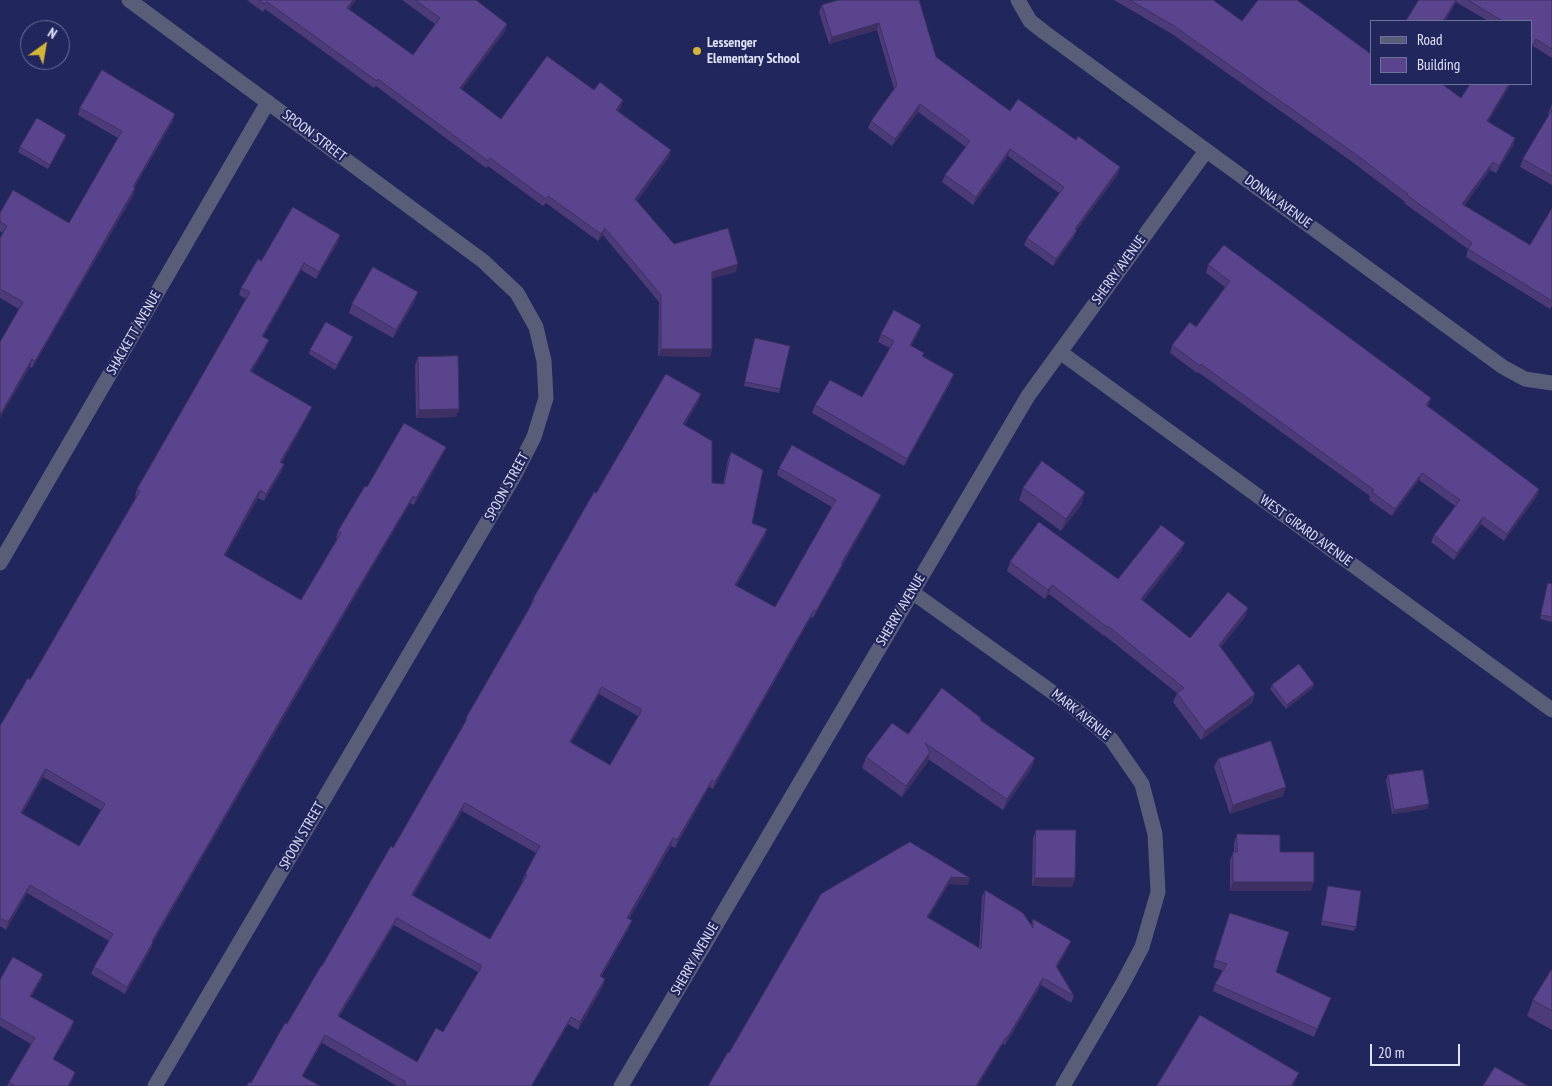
<!DOCTYPE html>
<html>
<head>
<meta charset="utf-8">
<style>
  body { margin:0 }
  #map { position:relative; width:1552px; height:1086px; overflow:hidden; background:#21265d; font-family:"PT Sans Narrow",sans-serif }
  canvas { display:block }
  .legend { position:absolute; left:1370px; top:20px; width:162px; height:65px; box-sizing:border-box; background:#21265d; border:1px solid #6d729b; margin:0; padding:6px 9px; list-style:none; font-size:15px; color:#dfe4f9 }
  .legend li { display:flex; align-items:center; gap:10px; height:25px }
  .legend b { width:25px; border:1px solid #6d729b }
  .north { position:absolute; left:20px; top:20px; width:50px; height:50px; box-sizing:border-box; background:#21265d; border:1px solid #6d729b; border-radius:50%; rotate:32deg; font-size:14px; font-weight:700; line-height:20px; text-align:center; color:#dfe4f9 }
  .north::after { content:''; display:block; margin:auto; width:18px; height:22px; background:#d5b535; clip-path:polygon(50% 0,100% 100%,50% 72%,0 100%) }
  .scale { position:absolute; left:1370px; top:1044px; width:90px; height:22px; box-sizing:border-box; border:2px solid #dfe4f9; border-top:0; padding-left:6px; font-size:15px; line-height:18px; white-space:nowrap; color:#dfe4f9; -webkit-text-stroke:4px #21265d; paint-order:stroke }
</style>
</head>
<body>
<div id="map">
<canvas width="1552" height="1086"></canvas>
<ul class="legend">
<li><b style="height:6px;background:#585e78"></b>Road</li>
<li><b style="height:14px;background:#59448d"></b>Building</li>
</ul>
<div class="north">N</div>
<div class="scale">20 m</div>
</div>
<script>
const ctx = document.querySelector('canvas').getContext('2d');
ctx.lineJoin = 'round';
function stroke(path, color, width, dash) {
  ctx.strokeStyle = color;
  ctx.lineWidth = width;
  ctx.lineCap = dash ? 'butt' : 'round';
  ctx.setLineDash(dash || []);
  ctx.stroke(path);
}
function fillPath(path, color) {
  ctx.fillStyle = color;
  ctx.fill(path, 'evenodd');
}
function drawText(font, color, halo, rows, align = 'center') {
  ctx.font = font + ' "PT Sans Narrow",sans-serif';
  ctx.lineWidth = 4.5;
  ctx.setLineDash([]);
  ctx.textBaseline = 'middle';
  ctx.strokeStyle = halo;
  ctx.fillStyle = color;
  for (const [text, x, y, turn = 0] of rows) {
    ctx.save();
    ctx.translate(x, y);
    ctx.rotate((+turn || 0) * Math.PI / 180);
    ctx.textAlign = isNaN(turn) ? turn : align;
    if (halo) ctx.strokeText(text, 0, 0);
    ctx.fillText(text, 0, 0);
    ctx.restore();
  }
}
stroke(new Path2D(`
  M129 0 483 261 517 293 536 327 544 361 546 398 534 437 513 478 155 1086
  M1018 0 1030 21 1044 32 1503 367 1525 379 1552 383
  M1060 352 1552 710
  M0 563 268 102
  M912 592 1073 707 1111 739 1142 784 1155 834 1158 892 1142 947 1123 983 1063 1086
  M621 1086 1028 396 1206 151`), '#585e78', 15);
fillPath(new Path2D(`
  M247 0H356L349 9 413 55 435 24 402 0H476L507 24 505 31 461 90 501 119 594 90 621 107 618 111 671 150 669 157 637 201 674 244 736 272 712 278V349L710 357 658 356 659 302 603 235 598 241 546 203 543 206 488 166 486 168 376 86 374 88 265 9 263 12Z
  M919 0 936 57 1010 111 1118 174 1076 231 1074 237 1053 266 1024 245 1027 238 1059 193 1008 156 973 205 942 182 945 175 966 147 918 112 892 146 868 128 871 121 894 89 877 30 829 44 819 12 822 5Z
  M1114 0H1213L1242 21 1371 84 1488 122 1515 138 1513 146 1496 173 1490 170 1464 206 1530 245 1552 208V306L1550 309 1466 257 1468 249 1404 203 1405 202 1351 161 1172 34Z
  M1419 0H1552V58L1533 46 1531 21H1488L1456 2 1445 21H1406Z
  M1552 104V185L1520 167 1523 159 1549 115 1548 114Z
  M80 108 173 121 134 188H135L133 196 32 368 30 367 19 309 0 298V238L3 233 0 231V213L69 223 118 138 78 115Z
  M66 135 65 139 48 169 18 152 20 147Z
  M340 235 338 242 316 279 301 270 263 337 266 347 252 371 309 414 281 463 284 464 281 472 264 501 258 498 225 556 301 600 337 539 336 538 338 531 367 487 446 447 443 454 414 505 410 503 305 681 153 942 151 949 125 994 91 974 94 967 109 941 27 893 6 930 0 926V726L30 680 136 497 135 496 137 489 246 299 239 295 241 288 261 261ZM43 777 101 810 79 846 22 813Z
  M1208 265 1431 398 1428 406 1539 489 1537 496 1504 541 1481 524 1454 560 1431 542 1434 535 1455 506 1419 480 1392 516 1369 500 1370 496 1198 372 1197 373 1170 353 1172 345 1196 327 1225 287 1206 273Z
  M415 301 393 338 349 313 352 304Z
  M921 325 918 333 911 346 924 353 922 356 951 382 904 466 812 413 815 405 862 397 890 348 878 342 881 334Z
  M755 338 780 389 779 393 744 386Z
  M351 342 335 370 309 354 310 350Z
  M418 357 459 409 456 417 416 418 415 365Z
  M701 394 698 402 684 425 712 483 723 484 728 459 731 452 752 523 767 529 765 536 736 586 775 607 832 507 777 475 779 468 881 495 878 502 842 566 839 572 813 618 811 617 713 789 709 787 675 848 671 846 629 919 632 920 629 928 601 977 603 986 578 1030 568 1024 532 1086H397L322 1043 251 1083 393 848 464 725 466 718 531 606H530L533 599 596 493ZM599 694 638 716 610 765 571 743ZM462 811 536 853 525 874 522 881H523L490 939 413 895ZM394 925 478 972 443 1032 417 1062 339 1017Z
  M1023 488 1085 492 1081 505 1061 531 1019 500Z
  M1181 552 1143 601 1190 638 1248 608 1245 617 1221 647 1255 694 1252 703 1201 740 1173 702 1177 693 1104 635V636L1049 594 1045 599 1007 571 1010 562 1118 579Z
  M1548 583 1552 584V622L1540 619Z
  M1272 685 1313 688 1286 709 1270 689Z
  M980 720 1035 758 1031 769 1003 810 928 759 927 763 902 797 862 768 866 757 908 734Z
  M1218 759 1283 796 1230 814 1214 767Z
  M1388 775 1429 804 1427 809 1392 814 1386 780Z
  M1036 830 1075 878 1072 887 1032 886 1033 838Z
  M1237 834 1311 891H1230V860L1233 852H1234V843Z
  M910 842 968 885 949 884 928 918 979 948 982 897 985 890 1031 925 1033 919 1068 948 1057 967 1074 996 1071 1003 1041 985 1005 1045 1003 1044 729 1053Z
  M1328 886 1356 927 1354 931 1321 925 1327 890Z
  M1228 920 1276 972 1328 1006 1314 1037 1213 991 1215 984 1223 971 1213 967Z
  M1552 969V1030L1527 1016 1533 1000Z
  M43 974 41 980 31 997 72 1028 53 1059 75 1072 73 1079 69 1086H7L9 1082 31 1044 0 1026V980Z`), '#4d3a79');
fillPath(new Path2D(`
  M353 0H356L345 15 347 8Z
  M1456 0H1457L1456 2 1445 21H1443Z
  M879 23 877 30 829 44 832 37Z
  M507 24 505 31 457 96 460 88Z
  M1536 39 1533 46 1531 51V48Z
  M1509 84H1511L1484 129 1487 121Z
  M623 100 621 107 614 117 616 110Z
  M920 104 918 112 892 146 895 139Z
  M175 114 173 121 130 194 133 187Z
  M66 135 65 139 48 169 50 165Z
  M1515 138 1513 146 1496 173 1499 166Z
  M1010 149 1008 156 973 205 976 197Z
  M671 150 669 157 633 206 635 199Z
  M1493 162 1490 170 1459 212 1462 204Z
  M1120 167 1118 174 1076 231 1074 237 1053 266 1056 259 1075 229Z
  M135 188 133 196 32 368 35 361Z
  M605 228 603 235 598 241 601 234Z
  M340 235 338 242 316 279 319 272Z
  M304 263 301 270 259 343 262 336Z
  M738 264 736 272 709 279 712 272Z
  M418 292 415 301 393 338 396 330Z
  M921 325 918 333 907 353 910 345Z
  M353 337 351 342 335 370 337 365Z
  M269 340 266 347 248 378 250 371Z
  M661 349H712L710 357 658 356Z
  M32 359 30 367 0 418V415Z
  M954 374 951 382 904 466 907 459Z
  M701 394 698 402 681 432 683 424Z
  M1431 398 1429 405 1423 412 1426 405Z
  M312 407 309 414 278 470 280 462Z
  M459 409 456 417 416 418 419 410Z
  M446 447 443 454 414 505 416 498Z
  M284 464 281 472 264 501 266 494Z
  M1422 473 1419 480 1392 516 1395 509Z
  M1539 489 1537 496 1504 541 1507 534Z
  M260 490 258 498 221 562 224 555Z
  M1085 492 1081 505 1061 531 1066 519Z
  M881 495 878 502 842 566 839 572 813 618 816 611 841 564Z
  M413 496 410 503 305 681 149 948 152 941 307 674Z
  M1483 517 1481 524 1454 560 1457 553Z
  M767 529 765 536 733 592 735 585Z
  M1185 543 1181 552 1137 608 1141 599Z
  M1052 585 1049 594 1045 599 1048 590Z
  M1248 608 1245 617 1215 654 1219 645Z
  M814 610 811 617 713 789 715 782Z
  M1314 684 1313 688 1286 709 1287 705Z
  M602 687 599 694 567 750 570 742Z
  M1255 694 1252 703 1201 740 1205 731Z
  M930 752 927 763 902 797 906 786Z
  M1035 758 1031 769 1003 810 1007 799Z
  M46 769 43 777 19 820 21 813Z
  M712 780 709 787 675 848 677 840Z
  M1286 787 1283 796 1230 814 1233 805Z
  M465 803 462 811 410 902 412 895Z
  M1429 804 1427 809 1392 814 1394 810Z
  M673 838 671 846 625 925 627 918Z
  M951 877 970 878 968 885 949 884 924 924 927 917Z
  M1035 878H1075L1072 887 1032 886Z
  M1233 882H1314L1311 891H1230Z
  M30 885 27 893 6 930 8 922Z
  M397 918 394 925 335 1024 338 1016Z
  M632 920 629 928 597 983 600 976Z
  M1071 941 1068 948 1053 973 1056 966Z
  M153 942 151 949 125 994 127 987Z
  M43 974 41 980 28 1002 30 996Z
  M1043 978 1041 985 1005 1045 1007 1038Z
  M605 979 603 986 578 1030 580 1022Z
  M1331 998 1328 1006 1314 1037 1317 1029Z
  M571 1017 568 1024 532 1086H531Z
  M74 1021 72 1028 50 1065 53 1059Z
  M325 1035 322 1043 299 1083 302 1076Z
  M1006 1037 1003 1044 978 1086H976Z
  M75 1072 73 1079 69 1086H68Z
  M1299 1073 1296 1080 1293 1086H1291Z`), '#3e3063');
const building = new Path2D(`
  M259 0H353L347 8 413 55 440 18 415 0H476L507 24 460 88 501 119 547 56 594 90 600 82 623 100 616 110 671 150 635 199 674 244 728 228 738 264 712 272V349H661V295L605 228 601 234 548 196 546 199 490 158 488 161 378 79 377 81 267 2 265 4Z
  M839 0H919L936 57 1010 111 1018 99 1076 140 1078 136 1120 167 1075 229 1077 230 1056 259 1027 238 1064 187 1010 149 976 197 945 175 970 141 920 104 895 139 871 121 897 85 879 23 832 37 822 5Z
  M1130 0H1213L1242 21 1258 0H1297L1371 54V84H1442L1461 98 1470 84H1509L1487 121 1515 138 1499 166 1493 162 1462 204 1530 245 1552 208V301L1468 249 1472 243 1407 195 1408 194 1354 153 1174 26Z
  M1419 0H1456L1443 21H1406Z
  M1468 0H1552V49L1536 39 1531 48V21H1503Z
  M102 70 175 114 133 187 135 188 35 361 32 359 0 415V342L23 302 0 289V238L7 226 0 222V213L13 190 69 223 122 131 80 108Z
  M1552 110V176L1523 159Z
  M37 118 66 135 50 165 20 147Z
  M293 207 340 235 319 272 304 263 262 336 269 340 250 371 312 407 280 462 284 464 266 494 260 490 224 555 301 600 341 533 338 531 365 486 367 487 404 423 446 447 416 498 413 496 307 674 152 941 153 942 127 987 94 967 113 934 30 885 8 922 0 918V726L28 678 30 680 140 491 137 489 250 292 241 288 258 259 261 261ZM46 769 105 804 79 846 21 813Z
  M1224 245 1431 398 1426 405 1539 489 1507 534 1483 517 1457 553 1434 535 1460 500 1422 473 1395 509 1372 492 1374 490 1201 364 1200 366 1172 345 1190 322 1196 327 1230 281 1208 265Z
  M373 267 418 292 396 330 352 304Z
  M894 310 921 325 910 345 924 353 922 356 954 374 907 459 815 405 830 380 862 397 894 341 881 334Z
  M326 322 353 337 337 365 310 350Z
  M755 338 790 346 780 389 745 382Z
  M458 356 459 409 419 410 418 357Z
  M666 374 701 394 683 424 712 441V483L724 484 731 452 763 470 752 523 767 529 735 585 775 607 836 500 779 468 792 445 881 495 841 564 842 565 816 611 814 610 715 782 712 780 677 840 673 838 627 918 632 920 600 976 605 979 580 1022 571 1017 531 1086H404L406 1082 325 1035 302 1076 320 1086H247L249 1082 251 1083 285 1023 287 1024 321 966H322L391 846 393 848 467 719 466 718 534 600 533 599 594 492 596 493ZM602 687 642 710 610 765 570 742ZM465 803 540 846 525 874 527 875 490 939 412 895ZM397 918 482 966 443 1032 436 1028 417 1062 338 1016Z
  M1042 461 1085 492 1066 519 1023 488Z
  M1039 522 1118 579 1161 525 1185 543 1141 599 1190 638 1228 592 1248 608 1219 645 1255 694 1205 731 1177 693 1184 688 1108 626 1107 627 1052 585 1048 590 1010 562Z
  M1548 583 1552 584V617L1541 615Z
  M1299 664 1314 684 1287 705 1272 685Z
  M942 688 981 718 980 720 1035 758 1007 799 925 743 930 752 906 786 866 757 892 723 908 734Z
  M1271 741 1286 787 1233 805 1218 759Z
  M1423 770 1429 804 1394 810 1388 775Z
  M1036 830H1076L1075 878H1035Z
  M1237 834 1280 835V852H1314V882H1233V852H1237Z
  M910 842 970 878 951 877 927 917 981 949 985 890 1023 913 1033 928V919L1071 941 1056 966 1074 996 1043 978 1007 1038 1006 1037 976 1086H708L728 1052 729 1053 821 894Z
  M1328 886 1361 891 1356 927 1322 921Z
  M1230 913 1289 932 1276 972 1331 998 1317 1029 1215 984 1227 964 1215 960Z
  M13 957 43 974 30 996 74 1021 53 1059 75 1072 68 1086H15L9 1082 35 1038 0 1018V980Z
  M1552 969V1011L1533 1000Z
  M1200 1015 1299 1073 1291 1086H1157Z
  M1495 1067 1528 1086H1483Z`);
fillPath(building, '#59448d');
stroke(building, '#3e3063', 1);
for (const [x, y, r, color] of [
  [697,51,5,"#d5b535"]
]) {
  const dot = new Path2D();
  dot.arc(x, y, r, 0, 2 * Math.PI);
  ctx.fillStyle = color;
  ctx.fill(dot);
  stroke(dot, '#21265d', 2);
}
drawText('bold 14px', '#dfe4f9', '#21265d', [
  ["Lessenger",707,43],
  ["Elementary School",707,59]
], 'left');
drawText('14px', '#dfe4f9', '#21265d', [
  ["SPOON STREET",314,136,37],
  ["DONNA AVENUE",1278,202,36],
  ["SHERRY AVENUE",1119,270,-54],
  ["SHACKETT AVENUE",134,333,-60],
  ["SPOON STREET",507,487,-61],
  ["WEST GIRARD AVENUE",1306,531,36],
  ["SHERRY AVENUE",901,610,-59],
  ["MARK AVENUE",1081,715,39],
  ["SPOON STREET",302,836,-60],
  ["SHERRY AVENUE",695,959,-60]
]);
</script>
</body>
</html>
